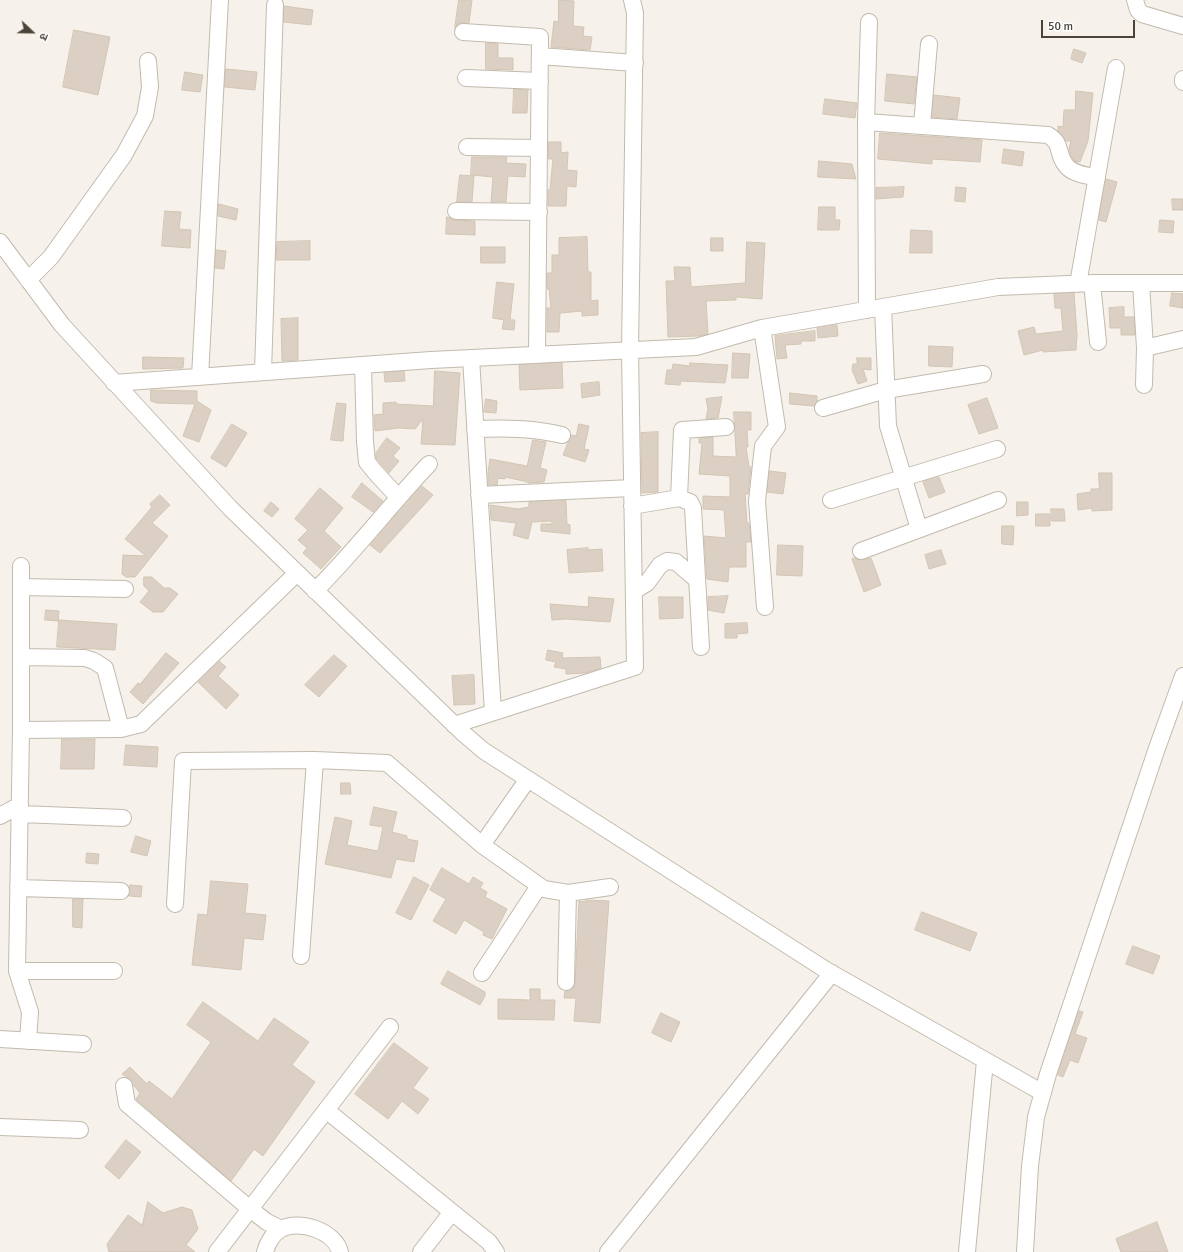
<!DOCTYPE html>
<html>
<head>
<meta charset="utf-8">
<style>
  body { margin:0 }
  #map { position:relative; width:1183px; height:1252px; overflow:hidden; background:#f6f2eb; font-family:Signika,"Noto Sans Devanagari",sans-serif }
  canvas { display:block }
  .north { position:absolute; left:12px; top:12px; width:40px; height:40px; -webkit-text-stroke:3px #fff; paint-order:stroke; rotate:112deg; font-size:11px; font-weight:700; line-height:16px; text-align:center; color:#4b4338 }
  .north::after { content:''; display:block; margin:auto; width:14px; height:18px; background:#4b4338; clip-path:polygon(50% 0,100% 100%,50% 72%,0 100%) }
  .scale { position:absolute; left:1041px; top:20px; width:94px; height:18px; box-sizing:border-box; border:2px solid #4b4338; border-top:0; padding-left:5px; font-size:12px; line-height:14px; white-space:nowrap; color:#4b4338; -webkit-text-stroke:3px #fff; paint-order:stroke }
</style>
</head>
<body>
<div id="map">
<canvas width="1183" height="1252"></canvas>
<div class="north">उ</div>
<div class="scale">50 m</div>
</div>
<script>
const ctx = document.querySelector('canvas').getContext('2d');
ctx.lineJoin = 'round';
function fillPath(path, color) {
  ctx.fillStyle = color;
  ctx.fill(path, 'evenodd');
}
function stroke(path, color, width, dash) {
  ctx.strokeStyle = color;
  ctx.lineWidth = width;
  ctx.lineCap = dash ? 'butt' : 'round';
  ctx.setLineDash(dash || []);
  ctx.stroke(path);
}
const building = new Path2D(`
  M459 0H472L469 23H459L455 27Z
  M559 0 574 1 573 26 584 27 583 36 592 37 590 50 551 47 554 21 558 22Z
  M284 6 313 10 311 25 284 22Z
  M74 30 110 37 98 95 63 87Z
  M486 43 498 44V58H513V70L486 69Z
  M1074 49 1086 53 1082 63 1071 59Z
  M226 69 257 72 255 90 225 87Z
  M185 72 203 75 200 92 182 90Z
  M887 74 917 77 914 104 885 101Z
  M514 89 528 90 527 113H513Z
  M1076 91 1093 93 1088 141 1080 162 1074 161 1070 153 1069 149 1071 141H1066L1058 131V126L1063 127 1064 110H1075Z
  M934 95 960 98 957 119 932 117Z
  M825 99 857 103 855 118 823 114Z
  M880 133 982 140 980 162 932 159V164L878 159Z
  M549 142H561V153L568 152 567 170 577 171 576 187 567 186 566 206H548V190H550L553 159H549Z
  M1004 149 1024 152 1022 166 1002 163Z
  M472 157H507L506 163 526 164 525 177 508 176 506 202H491L493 177 471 175Z
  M819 161 852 164 856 179 818 177Z
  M460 175 474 176 472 202H457Z
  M1106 179 1117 182 1106 222 1099 220Z
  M904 187 903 197 876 199V188Z
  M956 187 966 188 965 202 955 201Z
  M1172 199H1183V210H1173Z
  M219 204 238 209 236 220 218 216Z
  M819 207H835V220H840L839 230H818Z
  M165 211 181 212 179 229 191 230 190 248 162 246Z
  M447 217 456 220 475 221V235L446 234Z
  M1160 220 1174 221 1173 233 1159 232Z
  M911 230 932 231V253H910Z
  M587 237 588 272H591V301L598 300V315L582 316V311L560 313 559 332H547V308H551L549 289H547V273H552V255H559V238Z
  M711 238H723V251H711Z
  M310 241V260H276L277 242Z
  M747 242 765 243 762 299 736 297V300L706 301 708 334 700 336 668 337 666 281H675L674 267H690L691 287 745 283Z
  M481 247H505V263H481Z
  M216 250 226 251 224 269 215 268Z
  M497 282 514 284 510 320H515L514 330 502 329 504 320 493 318Z
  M1074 293 1077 335 1076 350 1043 352V350L1024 355 1018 331 1034 327 1036 334 1063 331 1061 308H1055L1054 294Z
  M1172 293 1183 294V308L1170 306Z
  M1124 307V317H1134L1135 335H1121V328H1110L1109 308Z
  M298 318V360L282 361 281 319Z
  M837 325 838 336 818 338 817 328Z
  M815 331V341H801V344L785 345 787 358 777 359 775 336Z
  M929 346 953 347 952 367 929 366Z
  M733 353 750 354 748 378H732Z
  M143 357 184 358 183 368 143 369Z
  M857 358H871V370L863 369 867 381 858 384 852 370 853 364H857Z
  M562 363 563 388 520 390 519 365Z
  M690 363 728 365 725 383 681 381 680 385 665 384 667 370H672L673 364 690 366Z
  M404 371 405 381 385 382 384 373Z
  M435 371 460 373 455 445 421 444 423 419 415 429 398 428 375 431 374 415 383 414V403L396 402V404L433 406Z
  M599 382 600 395 582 398 581 384Z
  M151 390 197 391V401L211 410 199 442 183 436 195 404 157 403 151 401Z
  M790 393 817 396V401L814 406 790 404Z
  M722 397 718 418 706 419 708 409 706 399Z
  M987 398 998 428 979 434 968 405Z
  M486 399 497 401 496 413 484 412Z
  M337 403 346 404 343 441 331 440Z
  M734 412H751V430H747L748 447H746L749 467H751L748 494H745L747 523H749L751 542H746V567H729L728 582 707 579 704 536 726 538 724 510 703 509V496L730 497V476L699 474 702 443H699V438L713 437V456L736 457Z
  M232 424 247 433 226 467 211 458Z
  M579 424 589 426 584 449 589 450 585 462 563 455 571 435 576 436Z
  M658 432V492L642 493 641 433Z
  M387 438 400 448 393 456 399 461 389 473 376 458V453Z
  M533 440 546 442 540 468 547 470 544 482 528 483V482L505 477V479L498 478 497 485H488V473L490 459 527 466Z
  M770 471 786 473 783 494 767 492Z
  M1099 473H1112V510L1092 511V508L1078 510 1077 494 1091 492V489H1099Z
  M939 477 945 492 929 498 923 482Z
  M362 483 383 501 373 512 352 497Z
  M422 486 433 495 380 553 370 545Z
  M320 488 343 508 324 531 341 547 321 569 303 553 307 548 298 540 308 530 295 519Z
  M160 495 170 505 152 523 168 536 135 577H126L122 574 123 555 146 556 125 539 152 507 150 504Z
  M566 501 567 524 570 525V534L541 531V524H552V521L532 522 528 539 513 535 516 523 491 520 490 505 518 509 529 507V502Z
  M271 502 279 509 272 517 264 511Z
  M1017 502H1028V515L1017 516Z
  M1051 509H1064L1065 521H1052Z
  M1036 514H1050V526H1036Z
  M1002 526H1014L1013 545 1002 544Z
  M778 545 803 546 802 576 777 575Z
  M588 548V550L602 549 603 571 569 573 567 550Z
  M941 550 946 564 929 569 925 555Z
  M855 558 860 560 871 558 881 585 864 592 852 559Z
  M144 577H152L164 588H170L178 594 163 612H153L140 602 149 591 144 586Z
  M728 596 724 613 708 610V597Z
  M589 597 614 599 610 622 566 619 552 620 550 604 588 607Z
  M659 597H683V618L660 619Z
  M46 610 59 611 58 621 45 620Z
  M59 620 117 624 115 650 57 647Z
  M747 623 748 633 737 634V638H725V624Z
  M548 650 563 653 562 658 600 657 601 668 586 673 566 674V669L554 667 556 662 546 660Z
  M166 653 179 663 143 704 130 692 138 683 140 684Z
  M334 655 347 666 319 697 305 685Z
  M219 661 226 667 218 676 239 695 226 709 198 682Z
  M474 675 475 704 454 705 452 676Z
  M62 739H95L94 769H61Z
  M126 745 158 747 157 767 124 765Z
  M341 783H350L351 794H341Z
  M374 807 397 812 392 832 407 836V839L418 841 414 862 396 859 391 878 325 864 335 817 352 821 347 845 378 851 383 827 370 825Z
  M136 836 151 841 147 856 131 852Z
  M87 853 99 854 98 864 86 863Z
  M442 868 469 884 473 877 483 883 480 888 487 892 485 897 507 909 492 939 483 935 484 932 464 920 456 934 433 921 446 899 430 890Z
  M414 877 429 885 411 920 396 913Z
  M211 881 248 884 245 913 266 915 263 940 244 938 241 970 192 965 198 914 207 915Z
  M130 885 142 886 141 897 129 896Z
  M73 899H83L82 928 73 927Z
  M586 900 609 901 600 1023 574 1021 576 998H564L565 991 571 990 575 983 579 901 586 902Z
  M922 912 977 933 970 951 915 930Z
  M1133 946 1160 956 1153 974 1126 964Z
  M448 971 485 992V996L480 1005 441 984Z
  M530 989H540V1000H555L554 1020 498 1019V999L530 1000Z
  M203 1002 258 1041 274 1018 309 1042 292 1065 315 1082 263 1156 254 1149 231 1181 136 1099 140 1093 134 1086 131 1080 122 1074 130 1067 147 1084 149 1081 172 1099 211 1042 187 1025Z
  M1079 1011 1083 1012 1075 1034 1087 1038 1078 1063 1070 1060 1063 1077 1058 1075Z
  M661 1013 680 1022 671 1042 652 1033Z
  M394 1043 428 1068 413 1088 429 1099 418 1114 402 1101 388 1119 355 1094Z
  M126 1140 141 1152 119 1179 105 1167Z
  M148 1202 163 1213 182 1207 192 1210 198 1229 186 1245 195 1252H109L107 1244 128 1215 142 1225Z
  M1157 1222 1168 1252H1121L1116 1239Z`);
fillPath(building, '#dbd0c3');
stroke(building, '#d3c5b3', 1);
const minor = new Path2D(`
  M1135 0 1138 10 1142 14 1183 26
  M463 32 540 37 537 355
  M540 56 635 63
  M466 78 540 81
  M1183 82V79
  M866 122 869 22
  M922 125 929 44
  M467 147 539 148
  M456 211 539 212
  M0 242 62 325 230 508 464 734 484 751 826 970 1043 1093
  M28 280 51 257 124 155 145 116 150 87 148 61
  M1092 283 1098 342
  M1141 283 1145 348 1144 385
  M1078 284 1116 68
  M883 307 888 426 919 529
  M867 310 866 122 1048 135C1063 144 1056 152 1065 164 1071 174 1086 175 1097 178
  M762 328 777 427 763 446 757 501 765 607
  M1145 348 1183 339
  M471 358 493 712
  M363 365 365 442 367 462 375 472 398 497
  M263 372 275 5
  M200 377 220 0
  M114 383 431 360 696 347 762 328 998 287 1092 283H1183
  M823 408 886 390 983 374
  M475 429C505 428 533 428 562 435
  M479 495 632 488
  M679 498 690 502 693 508 701 647
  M831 500 997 449
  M632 506 679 498 682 430 726 427
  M861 551 998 500
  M21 566V730
  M21 587 125 589
  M315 591C356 550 390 505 429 464
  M634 591 647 583 660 565 667 561 676 562 697 580
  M21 657 85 658 94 661 105 668 121 729
  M454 725 635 667 630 350 635 13 632 0
  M20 814 123 818
  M0 816 20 805
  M482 845 544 889 568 893 610 887
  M18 888 121 891
  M175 904 183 761 315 760
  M301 956 315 760 387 763 482 845 528 779
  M17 971 30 1012 28 1041
  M114 971H17L21 730 121 729 141 724 297 573
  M482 973 539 886
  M566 982 568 893
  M0 1039 83 1044
  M124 1086 127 1104 250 1209 267 1222 281 1229
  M326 1110 489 1242 496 1252
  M0 1127 80 1130
  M217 1252 390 1027
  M265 1252C267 1244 273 1233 281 1229 299 1219 335 1231 340 1252
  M421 1252 452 1212
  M608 1252 832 973
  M967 1252 985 1061
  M1025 1252 1030 1166 1036 1117 1048 1074 1156 751 1183 676`);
stroke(minor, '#c2baad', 18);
stroke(minor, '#fff', 16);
</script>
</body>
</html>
